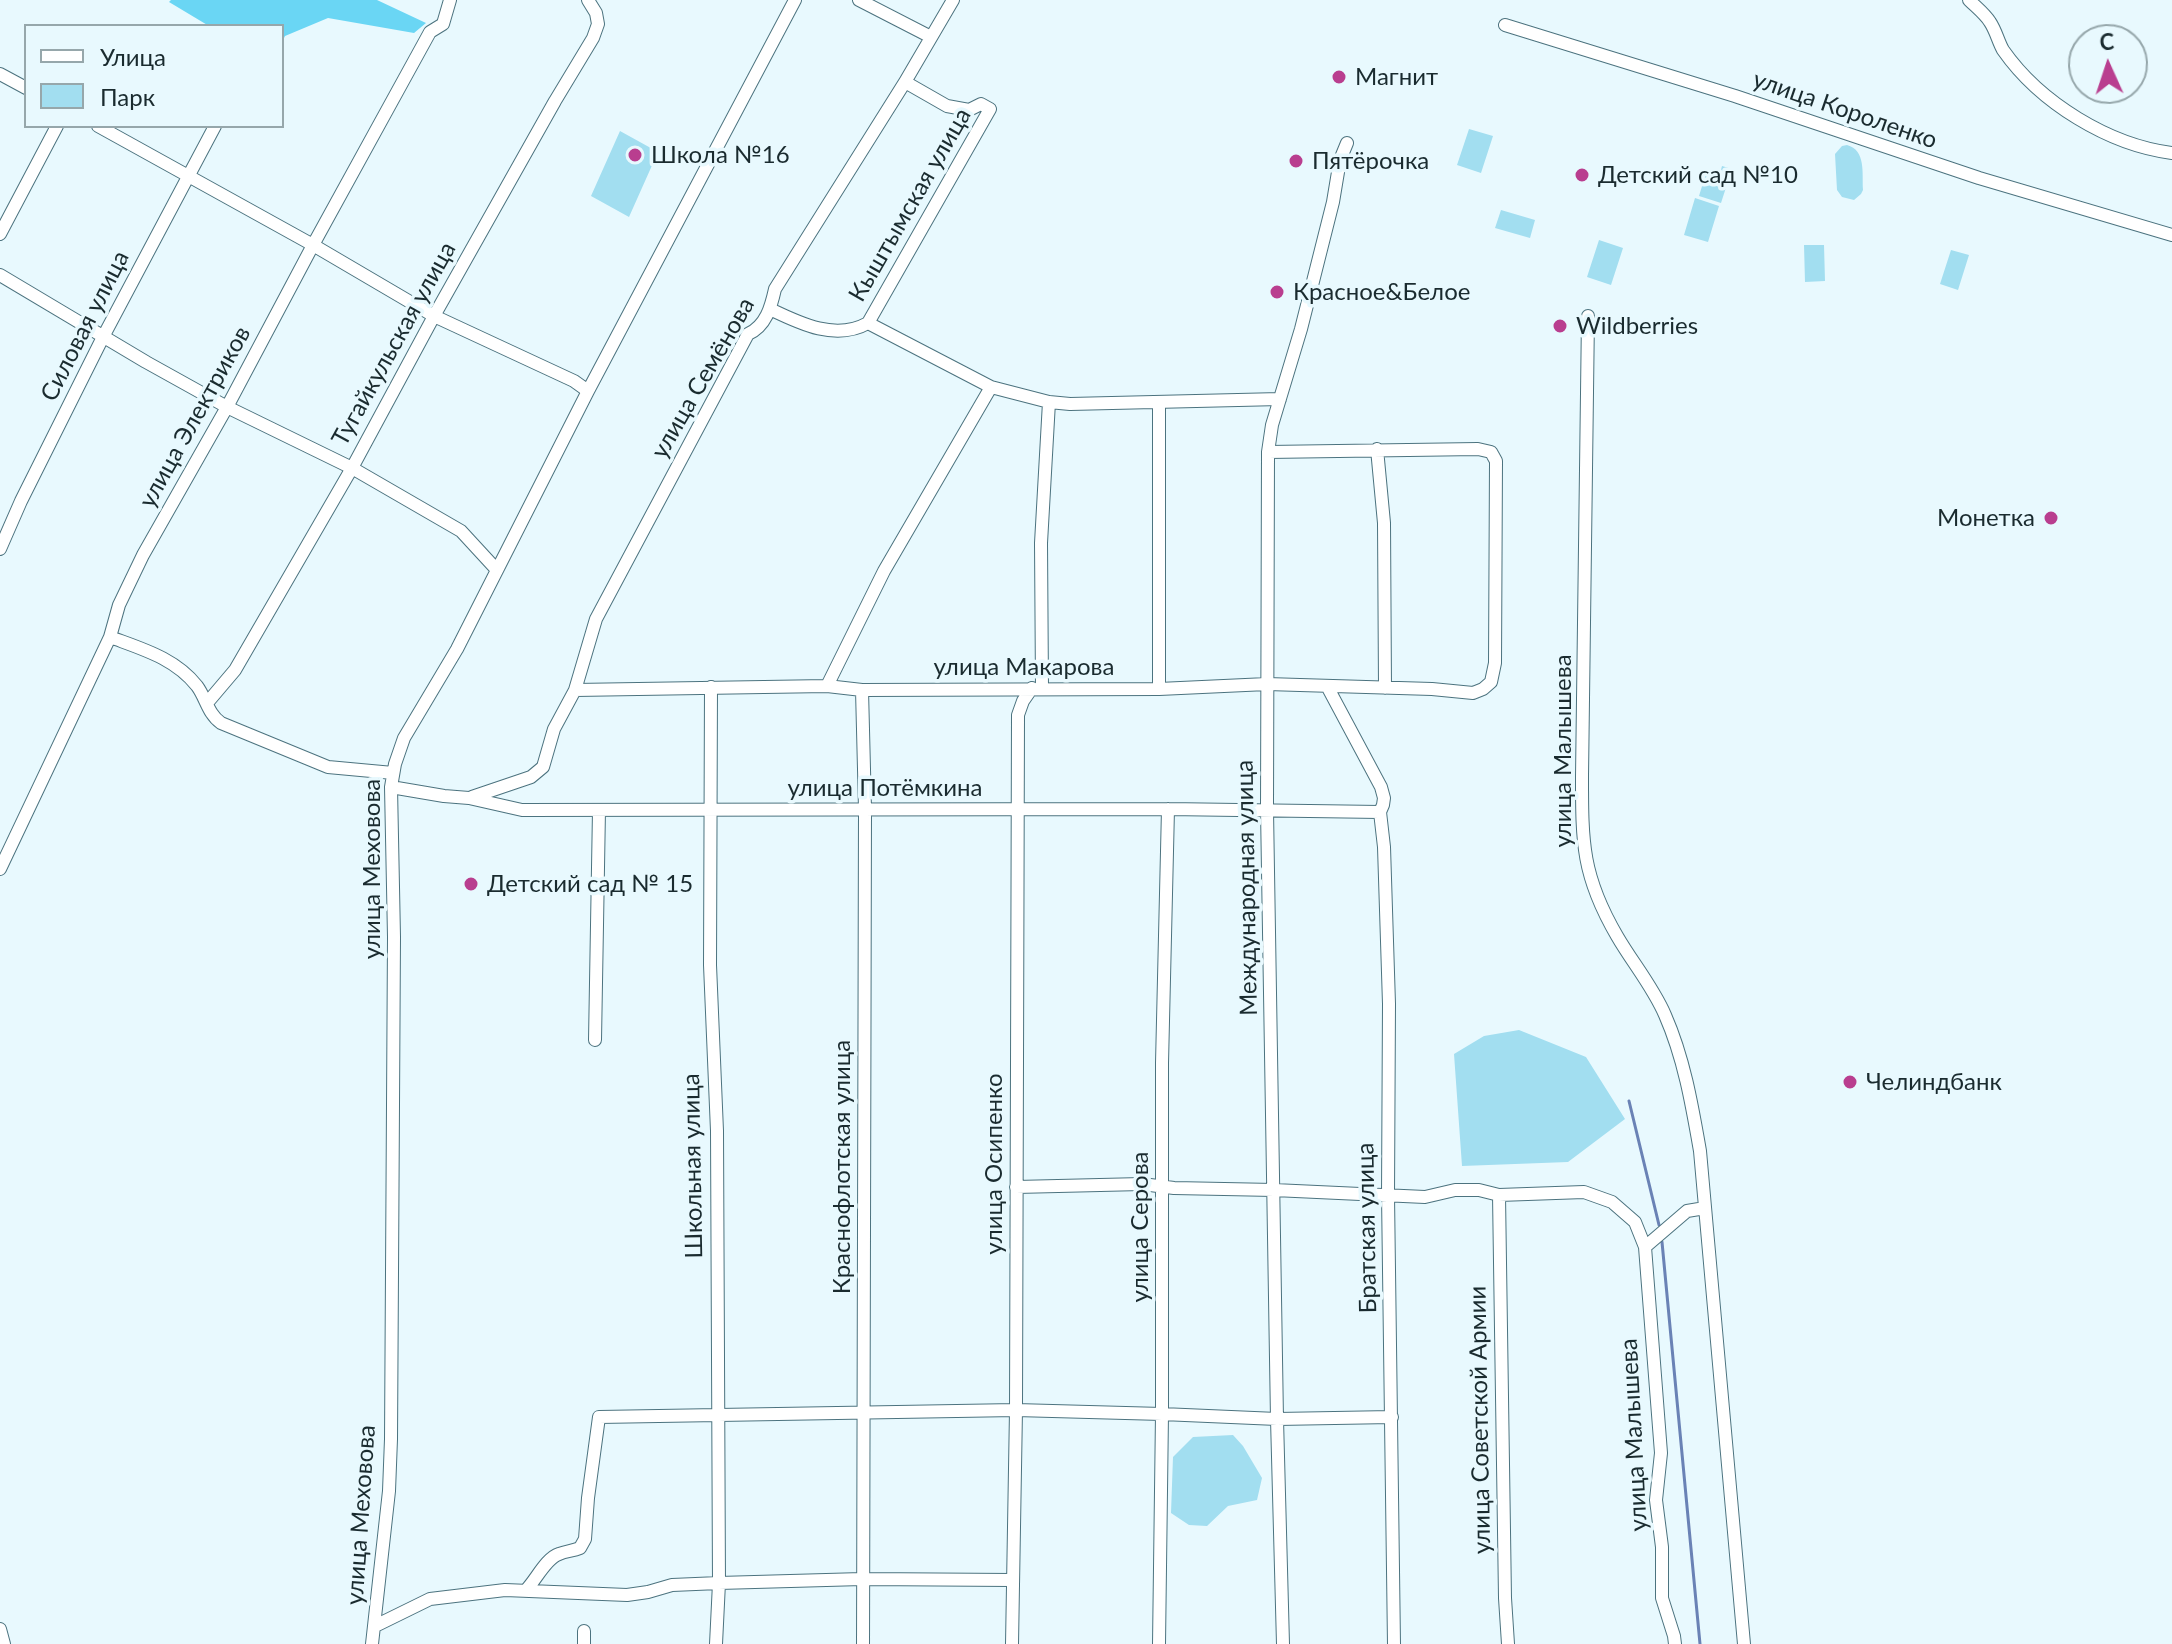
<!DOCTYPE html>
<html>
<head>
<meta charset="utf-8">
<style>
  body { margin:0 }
  #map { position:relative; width:2172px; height:1644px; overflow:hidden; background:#e8f9fe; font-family:Lato,sans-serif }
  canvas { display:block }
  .legend { position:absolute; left:24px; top:24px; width:260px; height:104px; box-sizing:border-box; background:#e8f9fe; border:2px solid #96a7ab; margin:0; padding:10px 14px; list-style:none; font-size:24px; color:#1a2b2f }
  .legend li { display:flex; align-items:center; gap:16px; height:40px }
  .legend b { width:40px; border:2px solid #96a7ab }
  .north { position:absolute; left:2068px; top:24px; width:80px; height:80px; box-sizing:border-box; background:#e8f9fe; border:2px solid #96a7ab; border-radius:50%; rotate:357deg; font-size:22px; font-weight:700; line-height:32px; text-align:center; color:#1a2b2f }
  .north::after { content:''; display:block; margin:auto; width:28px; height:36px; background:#b93e8f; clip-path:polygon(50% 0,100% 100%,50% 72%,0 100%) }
</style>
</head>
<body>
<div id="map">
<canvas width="2172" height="1644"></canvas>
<ul class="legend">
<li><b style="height:10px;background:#fff"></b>Улица</li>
<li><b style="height:22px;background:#a2def0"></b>Парк</li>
</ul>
<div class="north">С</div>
</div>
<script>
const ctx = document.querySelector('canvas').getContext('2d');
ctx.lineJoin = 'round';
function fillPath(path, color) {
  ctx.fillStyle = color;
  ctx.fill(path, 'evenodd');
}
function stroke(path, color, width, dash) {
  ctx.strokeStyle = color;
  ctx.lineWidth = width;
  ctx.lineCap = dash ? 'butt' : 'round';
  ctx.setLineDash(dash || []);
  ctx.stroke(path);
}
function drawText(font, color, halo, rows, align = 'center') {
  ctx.font = font + ' Lato,sans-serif';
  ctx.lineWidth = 7;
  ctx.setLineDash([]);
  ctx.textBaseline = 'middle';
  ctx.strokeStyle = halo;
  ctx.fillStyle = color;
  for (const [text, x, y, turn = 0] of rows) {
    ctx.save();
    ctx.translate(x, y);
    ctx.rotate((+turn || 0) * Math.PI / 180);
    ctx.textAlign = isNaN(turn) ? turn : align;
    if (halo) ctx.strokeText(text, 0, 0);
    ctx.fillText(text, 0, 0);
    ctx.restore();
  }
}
fillPath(new Path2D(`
  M1469 129 1493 136 1481 173 1457 165Z
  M620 131 658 152 629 217 591 196Z
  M1847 145C1866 150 1862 173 1863 190L1861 194 1854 200 1842 197 1837 190 1835 154 1842 146Z
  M1722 166 1732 169 1721 203 1699 196 1706 173 1719 177Z
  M1695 198 1719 206 1708 242 1684 235Z
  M1501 210 1535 220 1530 238 1495 228Z
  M1599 240 1623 248 1611 285 1587 277Z
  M1804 245H1824L1825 281 1805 282Z
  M1951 250 1969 255 1958 290 1940 284Z
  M1519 1030 1586 1057 1625 1119 1568 1162 1462 1166 1454 1054 1484 1036Z
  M1233 1435 1243 1446 1262 1478 1257 1500 1228 1506 1207 1526 1189 1525 1171 1513 1173 1457 1193 1437Z`), '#a2def0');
fillPath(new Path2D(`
  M171 0H377L426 23 414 33 328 18 285 36 282 42V26H209L169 2Z`), '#6ad6f4');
stroke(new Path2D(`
  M1629 1101 1659 1225
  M1662 1242 1700 1644`), '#6a82b5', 3);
const minor = new Path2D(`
  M859 0 931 37
  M1969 0C1976 7 1985 14 1990 22 1996 31 1998 41 2003 50 2040 103 2109 145 2172 153
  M1505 25 1735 96 1979 178 2172 235
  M0 74 26 88
  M98 126 313 245 434 316 574 381 588 391
  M0 234 57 126
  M0 275 146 362 227 407 352 468 461 531 496 569
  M770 309C801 324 836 341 868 323
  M1588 316 1582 776C1582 843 1582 876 1617 936 1632 962 1653 987 1665 1015 1684 1058 1692 1105 1700 1151L1744 1644
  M868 323 991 387 1049 402 1070 404 1280 399
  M868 323 990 109 981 104 969 110 947 106 905 82
  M1377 449 1384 523 1385 688
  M0 549 21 501 103 337 215 126
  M110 637C142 649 175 658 197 686 206 698 208 714 221 723L328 767 393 773
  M827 686 884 571 991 387
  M1327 686 1381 787 1384 798 1383 805 1380 812 1384 847 1389 1004 1388 1195 1394 1644
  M711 687 710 965 717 1131 719 1583 716 1644
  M1042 688 1041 543 1049 402
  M1159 689V402
  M575 690 827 686 862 690 1159 689 1267 684 1432 689 1473 693 1483 689 1491 682 1495 663 1496 461 1491 452 1478 449 1268 452
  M862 690 865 809 863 1644
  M207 703 235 670 352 468 434 316 555 101 593 38 598 24 596 13 588 0
  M391 787 444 796 469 798 522 810 1168 809 1380 812
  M472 797 531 777 543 767 554 729 575 690 596 619 748 334C766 326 771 307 775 289L905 82 953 0
  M0 869 110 637 119 605 143 555 227 407 313 245 430 32 443 24 450 0
  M595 1040 599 810
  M1016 1187 1142 1184 1174 1188 1274 1190 1425 1197 1455 1190H1479L1499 1195 1584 1192 1612 1202 1635 1222 1645 1247
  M1499 1195 1505 1598 1508 1644
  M526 1590C536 1580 546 1558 559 1554 566 1551 573 1551 580 1548L585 1539 588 1498 599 1417 1016 1410 1162 1414 1277 1419 1392 1417
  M375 1626 430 1599 505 1590 627 1595 648 1592 672 1585 719 1583 862 1579 1012 1580
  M0 1629 4 1644
  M584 1631V1644
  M372 1644 389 1491 391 1439 394 937 391 787 395 764 404 738 457 649 588 391 795 0
  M1012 1644 1016 1410 1018 715 1023 701 1032 688
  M1159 1644 1162 1414V1063L1168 809
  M1283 1644 1277 1419 1267 810 1268 452 1272 425 1301 329 1333 202 1340 160 1347 143
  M1675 1644 1674 1636 1662 1598V1547L1656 1500 1661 1453 1645 1247 1687 1211 1705 1208`);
stroke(minor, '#4c737f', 14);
stroke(minor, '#fff', 12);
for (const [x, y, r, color] of [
  [1339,77,8,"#b93e8f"],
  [635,155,8,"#b93e8f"],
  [1296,161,8,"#b93e8f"],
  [1582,175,8,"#b93e8f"],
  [1277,292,8,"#b93e8f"],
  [1560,326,8,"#b93e8f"],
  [2051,518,8,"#b93e8f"],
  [471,884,8,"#b93e8f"],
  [1850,1082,8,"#b93e8f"]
]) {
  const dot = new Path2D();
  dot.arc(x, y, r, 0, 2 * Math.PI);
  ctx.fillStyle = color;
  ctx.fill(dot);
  stroke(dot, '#e8f9fe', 3);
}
drawText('24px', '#1a2b2f', '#e8f9fe', [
  ["Магнит",1355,77],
  ["Школа №16",651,155],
  ["Пятёрочка",1312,161],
  ["Детский сад №10",1598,175],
  ["Красное&Белое",1293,292],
  ["Wildberries",1576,326],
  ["Монетка",2035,518,"right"],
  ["Детский сад № 15",487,884],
  ["Челиндбанк",1866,1082]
], 'left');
drawText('24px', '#1a2b2f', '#e8f9fe', [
  ["улица Короленко",1845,110,19],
  ["Кыштымская улица",910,205,-60],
  ["Силовая улица",85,326,-63],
  ["Тугайкульская улица",394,344,-61],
  ["улица Семёнова",703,378,-60],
  ["улица Электриков",195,417,-61],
  ["улица Макарова",1024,667],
  ["улица Малышева",1563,751,-90],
  ["улица Потёмкина",885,788],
  ["улица Меховова",372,869,-90],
  ["Международная улица",1247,888,-91],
  ["улица Осипенко",994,1164,-90],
  ["Школьная улица",693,1166,-91],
  ["Краснофлотская улица",842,1167,-90],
  ["улица Серова",1140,1227,-90],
  ["Братская улица",1367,1228,-91],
  ["улица Советской Армии",1480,1420,-91],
  ["улица Малышева",1634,1435,-93],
  ["улица Меховова",361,1515,-86]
]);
</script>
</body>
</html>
